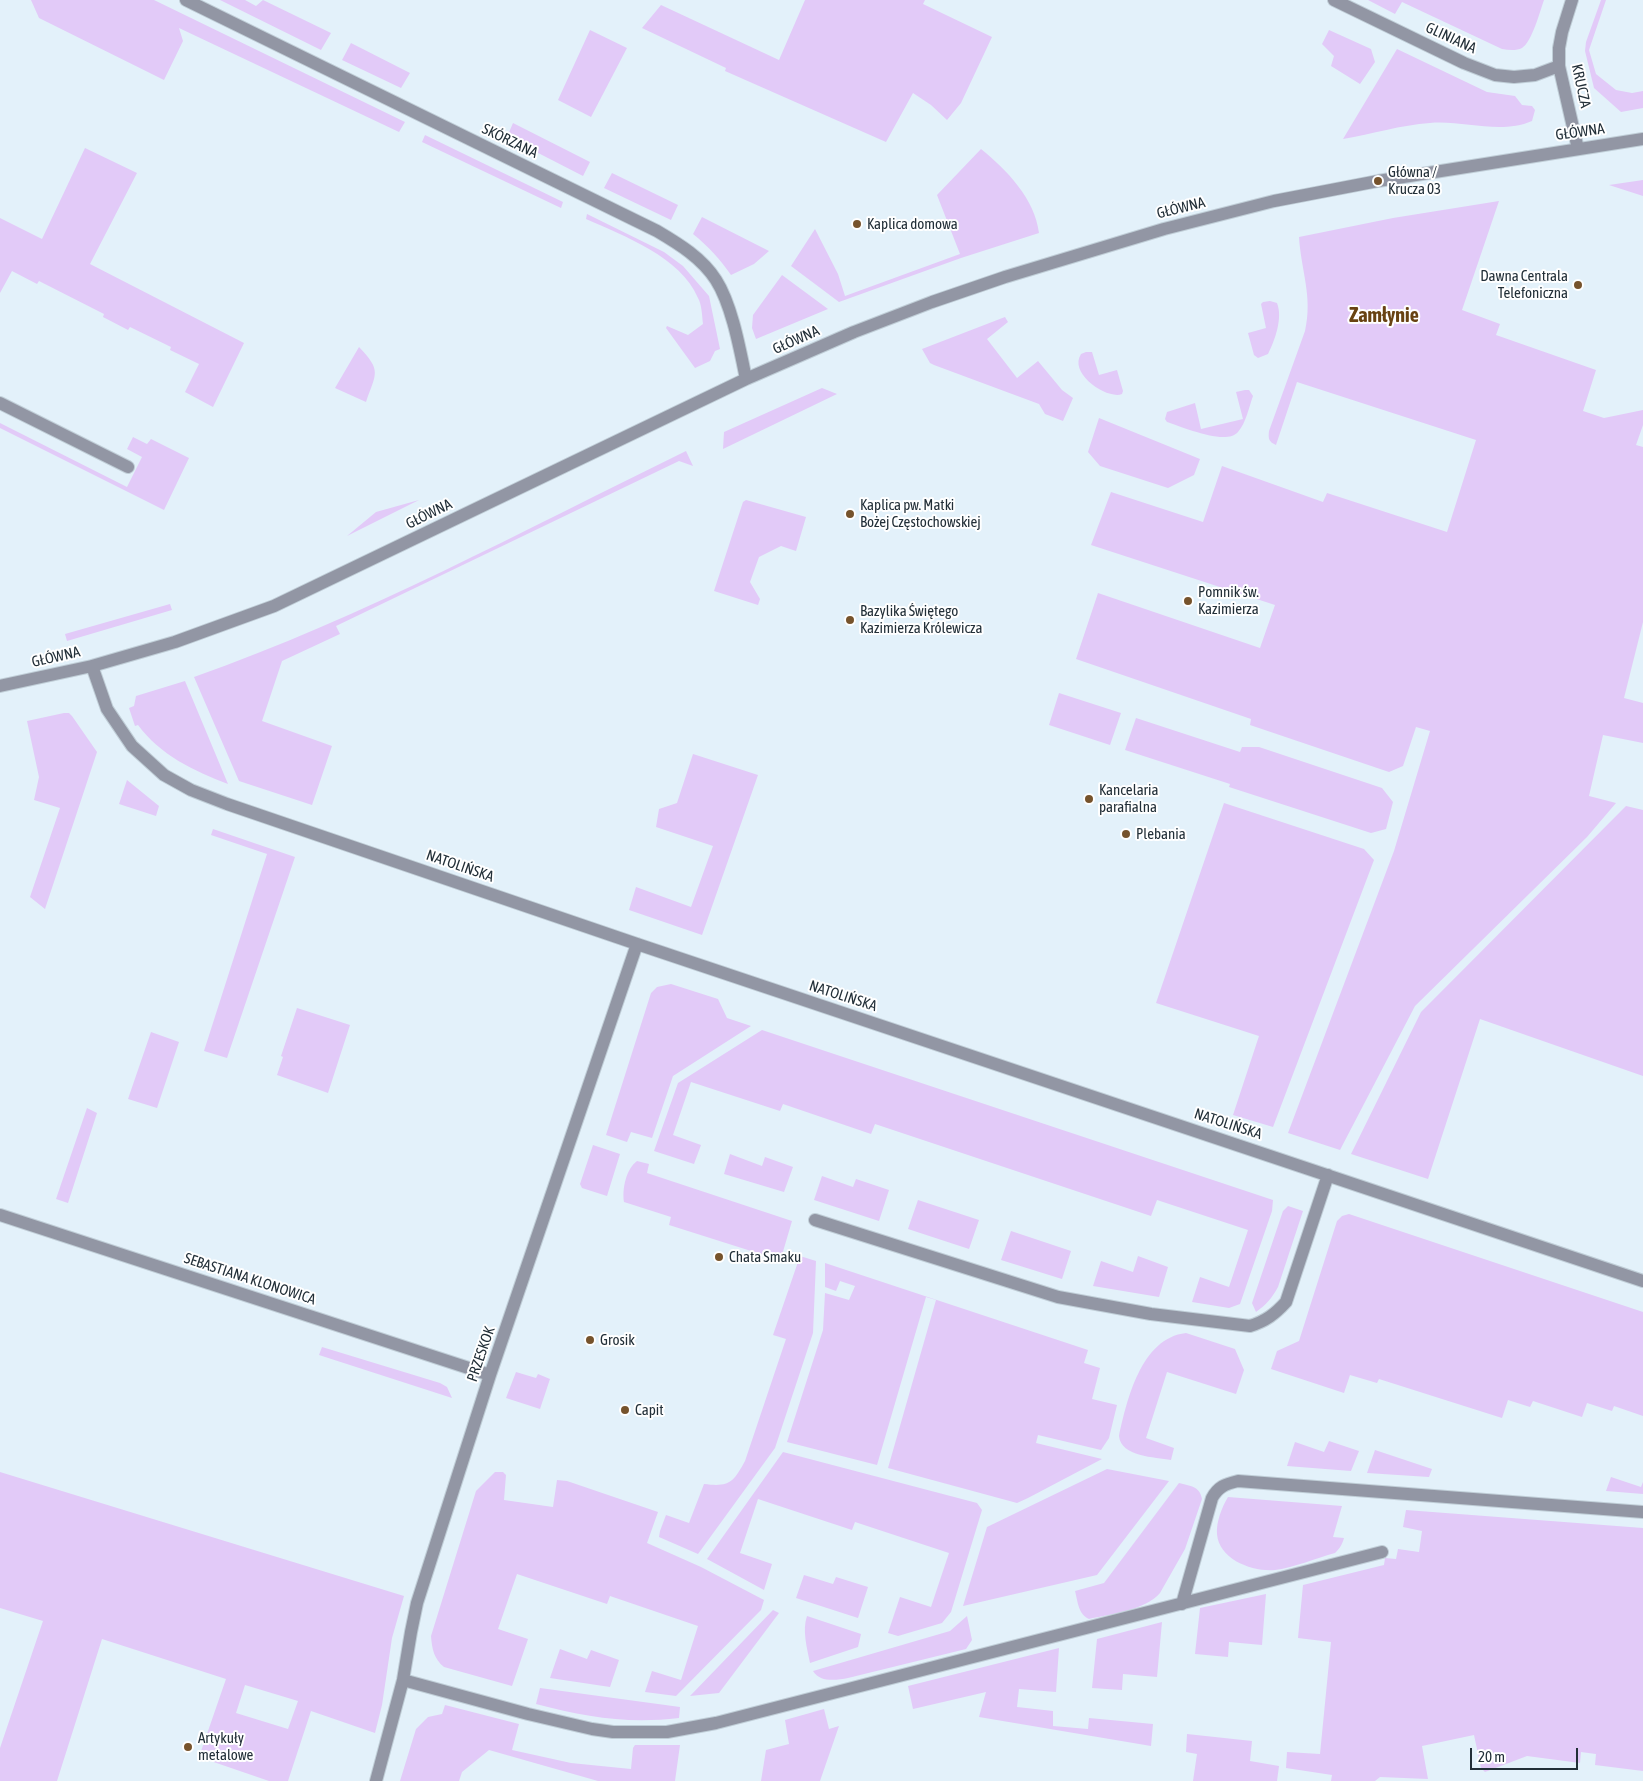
<!DOCTYPE html>
<html>
<head>
<meta charset="utf-8">
<style>
  body { margin:0 }
  #map { position:relative; width:1643px; height:1781px; overflow:hidden; background:#e3f1fa; font-family:"Asap Condensed",sans-serif }
  canvas { display:block }
  .scale { position:absolute; left:1470px; top:1748px; width:108px; height:22px; box-sizing:border-box; border:2px solid #222f38; border-top:0; padding-left:6px; font-size:15px; line-height:18px; white-space:nowrap; color:#222f38; -webkit-text-stroke:4px #fff; paint-order:stroke }
</style>
</head>
<body>
<div id="map">
<canvas width="1643" height="1781"></canvas>
<div class="scale">20 m</div>
</div>
<script>
const ctx = document.querySelector('canvas').getContext('2d');
ctx.lineJoin = 'round';
function fillPath(path, color) {
  ctx.fillStyle = color;
  ctx.fill(path, 'evenodd');
}
function stroke(path, color, width, dash) {
  ctx.strokeStyle = color;
  ctx.lineWidth = width;
  ctx.lineCap = dash ? 'butt' : 'round';
  ctx.setLineDash(dash || []);
  ctx.stroke(path);
}
function drawText(font, color, halo, rows, align = 'center') {
  ctx.font = font + ' "Asap Condensed",sans-serif';
  ctx.lineWidth = 4;
  ctx.setLineDash([]);
  ctx.textBaseline = 'middle';
  ctx.strokeStyle = halo;
  ctx.fillStyle = color;
  for (const [text, x, y, turn = 0] of rows) {
    ctx.save();
    ctx.translate(x, y);
    ctx.rotate((+turn || 0) * Math.PI / 180);
    ctx.textAlign = isNaN(turn) ? turn : align;
    if (halo) ctx.strokeText(text, 0, 0);
    ctx.fillText(text, 0, 0);
    ctx.restore();
  }
}
fillPath(new Path2D(`
  M31 0H154L405 122 399 132 179 28 183 41 164 80 39 18Z
  M220 0H245L256 6 263 0 331 33 321 50Z
  M805 0H925L923 4 992 37 961 103 947 120 931 105 913 93 886 142 725 71 726 68 642 28 661 5 779 60Z
  M1368 0H1544C1540 11 1532 42 1522 48 1516 51 1509 50 1502 49L1402 2 1395 14Z
  M1601 0H1606L1589 50 1596 74 1616 90 1632 93 1643 91V108L1621 112 1594 88 1585 51 1586 42Z
  M590 30 627 48 591 117 558 100Z
  M1329 30 1371 49 1375 62 1360 84 1331 66 1334 56 1322 44Z
  M351 43 410 73 401 88 342 60Z
  M1397 49 1487 92 1515 96 1522 105 1532 106 1535 110 1532 121C1500 135 1463 120 1430 123 1401 125 1372 134 1343 139Z
  M513 123 590 162 583 176 507 137Z
  M425 135 563 202 561 208 422 142Z
  M85 148 137 173 90 264 244 343 213 407 185 392 199 364 170 350 171 347 130 327 128 330 103 317 104 314 39 281 37 284 12 271 0 293V218L42 239Z
  M981 149C1007 170 1035 199 1039 233L961 258 839 302 791 266 815 229 838 274 845 296 960 254 937 195Z
  M612 173 678 205 671 220 604 188Z
  M1643 180V196L1609 185Z
  M1499 201 1462 310 1500 324 1496 335 1596 370 1583 411 1604 418 1643 410V425L1636 445 1643 447V622L1624 698 1643 703V743L1603 735 1589 796 1616 803 1587 837 1415 1006 1340 1150 1288 1133 1394 851 1430 731 1416 727 1403 766 1389 772 1250 725 1251 719 1076 659 1098 593 1260 648 1275 605 1091 545 1111 492 1203 522 1222 466 1323 502 1327 493 1447 532 1476 440 1297 382 1276 445C1269 442 1268 439 1269 431L1305 331C1313 296 1301 271 1299 237L1393 218Z
  M587 214 664 252 683 266 709 296 720 349 715 351 710 361 695 368 666 328 667 326 688 335 703 324C702 316 702 305 698 298 681 257 624 236 586 219Z
  M702 217 769 251 754 264 731 275C720 259 709 247 693 234Z
  M782 275 828 309 756 339 752 328 753 315Z
  M1270 301 1277 303C1283 318 1275 340 1268 354L1258 358 1254 355 1248 333 1266 328 1261 304 1263 302Z
  M1005 317 1008 322 987 339 1017 378 1038 361 1062 390 1073 398 1063 421 1045 414 1039 404 934 365 930 363 922 349Z
  M359 347C382 371 376 373 366 402L335 388Z
  M1086 352H1092L1099 375 1117 370 1123 391 1122 394C1108 400 1068 374 1081 354Z
  M822 388 837 394 723 449 724 432Z
  M1245 390H1249L1253 396C1249 407 1246 423 1238 432 1226 446 1183 427 1167 422L1165 419 1167 412 1195 403 1201 429 1243 419 1236 392Z
  M1099 418 1200 459 1194 475 1168 488 1100 466 1088 452Z
  M0 423 127 487 142 457 127 449 133 437 147 444 151 439 189 458 164 510 0 428Z
  M686 451 693 466 679 461 336 626 340 634 282 661 262 721 332 746 312 805 239 781 194 677C364 617 524 530 686 451Z
  M419 500 347 536 376 512Z
  M746 500 806 517 796 551 781 546 759 557 750 582 760 599 758 605 714 591 743 502Z
  M170 604 172 610 67 641 65 634Z
  M185 681 228 784C194 771 160 755 138 725L135 726 129 708 134 706 136 696Z
  M1059 693 1121 713 1110 745 1049 725Z
  M64 713H69L72 716 97 752 45 909 30 897 60 808 34 800 39 777 27 721Z
  M1136 718 1240 752 1242 747H1259L1382 788 1393 802 1386 829 1371 833 1229 787 1230 784 1125 750Z
  M693 754 758 775 702 935 629 910 636 887 691 907 713 846 656 827 659 809 677 803Z
  M127 780 159 806 156 816 119 804Z
  M1224 803 1364 849 1374 860 1273 1127 1233 1115 1259 1036 1156 1003Z
  M1626 806 1643 810V1076L1480 1019 1428 1179 1351 1154 1421 1012Z
  M213 829 295 857 227 1058 204 1051 267 854 211 835Z
  M671 984 718 999 727 1018 751 1026 673 1076 652 1138 631 1132 627 1142 606 1135 651 993 657 987Z
  M297 1008 350 1025 328 1093 277 1075 283 1057 281 1056Z
  M762 1030 1273 1200 1272 1211 1240 1304 1229 1308 1192 1302 1200 1277 1229 1287 1248 1230 1157 1200 1151 1216 875 1124 871 1134 783 1104 780 1111 691 1082 673 1135 701 1145 694 1164 654 1151 678 1083Z
  M151 1032 179 1042 157 1108 128 1099Z
  M87 1108 97 1113 68 1203 56 1199Z
  M593 1145 620 1154 607 1196 582 1188 580 1184Z
  M730 1154 762 1166 765 1157 793 1167 784 1192 724 1174Z
  M637 1161 649 1164 647 1173 792 1221 782 1255 770 1257 669 1225 671 1217 624 1202C622 1189 626 1169 637 1161Z
  M822 1176 853 1187 856 1179 889 1190 879 1221 814 1200Z
  M918 1200 979 1220 969 1249 908 1229Z
  M1288 1206 1303 1211 1278 1287C1272 1298 1266 1305 1256 1312L1252 1303 1283 1211Z
  M1349 1214 1643 1312V1416L1614 1406 1612 1411 1587 1403 1582 1417 1533 1401 1530 1407 1508 1400 1502 1418 1379 1379 1377 1383 1350 1375 1344 1393 1271 1369 1277 1351 1299 1341 1337 1221 1342 1216Z
  M1011 1231 1071 1251 1062 1279 1001 1260Z
  M800 1256 816 1261 813 1333 775 1448 698 1554 659 1537 660 1531 666 1515 689 1523 704 1484C729 1487 733 1483 745 1461L786 1339 773 1335Z
  M1138 1256 1168 1267 1159 1297 1093 1286 1101 1261 1133 1272Z
  M825 1263 1088 1350 1084 1363 1100 1368 1092 1399 1117 1405 1109 1438 1101 1450 1038 1435 1036 1443 1102 1459 1028 1498 1017 1503 888 1468 936 1300 926 1297 877 1465 787 1442 823 1330 825 1293 849 1300 855 1286 840 1281 836 1291 825 1287Z
  M1186 1333 1235 1349 1244 1370 1236 1394 1167 1372 1146 1438 1174 1448 1171 1460C1155 1457 1121 1457 1119 1436 1127 1400 1141 1338 1186 1333Z
  M322 1347 440 1383 447 1387 452 1398 319 1355Z
  M516 1372 536 1378 538 1374 550 1379 540 1409 506 1398Z
  M1329 1441 1359 1451 1351 1471 1287 1466 1295 1442 1324 1452Z
  M1375 1450 1432 1469 1429 1477 1367 1473Z
  M783 1452 977 1503 982 1510 951 1612 942 1623 898 1636 888 1633 900 1597 931 1607 949 1553 855 1522 852 1530 758 1499 740 1553 772 1564 764 1590 707 1559Z
  M1107 1469 1169 1481 1097 1575 963 1606 987 1527Z
  M0 1472 404 1596 392 1638 382 1705 375 1733 311 1711 288 1781H269L199 1757 226 1679 102 1639 57 1781H0V1748L43 1621 0 1608ZM245 1685 298 1701 288 1729 236 1713Z
  M495 1472H503L506 1475 504 1500 553 1507 557 1480 567 1481 658 1512 647 1543 701 1567 764 1600 761 1610 676 1696 645 1692 652 1671 681 1680 698 1626 610 1596 607 1604 517 1574 498 1629 528 1639 512 1686 444 1667C434 1659 432 1649 431 1636L476 1491Z
  M1611 1477 1641 1487 1643 1482V1494L1606 1491Z
  M1179 1483C1190 1486 1200 1486 1202 1499L1185 1549 1160 1593C1146 1610 1110 1614 1089 1619 1078 1614 1078 1602 1075 1591L1104 1583Z
  M1228 1497 1342 1506 1333 1537 1344 1538C1342 1545 1340 1548 1335 1553 1317 1558 1292 1568 1275 1570 1253 1572 1219 1560 1217 1534 1216 1522 1222 1507 1228 1497Z
  M1406 1510 1643 1528V1771L1595 1765 1596 1754 1581 1752 1580 1763 1527 1756 1485 1772 1481 1768 1474 1735 1422 1746 1428 1779 1380 1777 1375 1781H1331L1332 1775 1286 1768 1287 1752 1320 1754 1331 1642 1298 1638 1303 1585 1384 1565 1385 1558 1396 1559 1398 1549 1419 1552 1422 1531 1403 1527Z
  M804 1575 833 1584 836 1577 868 1587 858 1618 796 1598Z
  M1266 1594 1262 1645 1229 1642 1228 1657 1195 1654 1200 1608Z
  M773 1610 779 1613 719 1693 690 1696Z
  M807 1616 861 1634 858 1647 810 1663C807 1648 802 1630 807 1616Z
  M967 1616 972 1640 966 1649 848 1678C837 1680 820 1683 813 1671L950 1631Z
  M1162 1622 1157 1677 1123 1674 1122 1690 1092 1688 1097 1639Z
  M1059 1648 1056 1692 1019 1689 1017 1707 1053 1711V1726L1088 1729 1089 1718 1153 1724 1151 1746 979 1717 986 1692 913 1709 908 1686Z
  M560 1649 587 1659 591 1650 619 1660 610 1687 550 1678Z
  M540 1688 680 1707 679 1718C627 1724 586 1717 536 1704Z
  M445 1705 519 1724 512 1750 571 1763 631 1769 633 1748 635 1745H680L675 1781H598L489 1750 462 1772 459 1781H400L416 1729 428 1717 442 1714Z
  M824 1709 829 1729 839 1726 820 1781H761L766 1750 789 1744 785 1720Z
  M1187 1734 1252 1741 1250 1761 1279 1766 1277 1781H1193L1197 1754 1186 1752Z`), '#e2caf8');
const minor = new Path2D(`
  M186 0 657 231C679 244 702 258 716 280 732 305 740 350 746 379
  M1334 0 1464 63 1495 75 1514 77 1535 75 1559 66
  M1572 0 1562 32 1559 48V66L1578 149
  M0 403 128 467
  M92 666 107 709 132 746 164 775 191 790 227 804 637 944 1643 1281
  M0 686 92 666 175 642 274 606 746 379 854 332 932 302 1005 277 1164 229 1274 201 1378 181 1643 139
  M0 1215 490 1375
  M815 1220 1058 1297 1151 1314 1250 1326C1266 1321 1275 1314 1286 1302L1328 1175
  M1182 1604 1212 1498C1218 1487 1225 1484 1238 1481L1643 1512
  M403 1680 528 1714 592 1729 613 1732H667L716 1723 1382 1552
  M376 1781 403 1680 411 1632 417 1603 490 1375 637 944`);
stroke(minor, '#c0ced7', 14);
stroke(minor, '#9296a4', 12);
for (const [x, y, r, color] of [
  [1378,181,5,"#76532c"],
  [857,224,5,"#76532c"],
  [1578,285,5,"#76532c"],
  [850,514,5,"#76532c"],
  [1188,601,5,"#76532c"],
  [850,620,5,"#76532c"],
  [1089,799,5,"#76532c"],
  [1126,834,5,"#76532c"],
  [719,1257,5,"#76532c"],
  [590,1340,5,"#76532c"],
  [625,1410,5,"#76532c"],
  [188,1747,5,"#76532c"]
]) {
  const dot = new Path2D();
  dot.arc(x, y, r, 0, 2 * Math.PI);
  ctx.fillStyle = color;
  ctx.fill(dot);
  stroke(dot, '#fff', 2);
}
drawText('15px', '#222f38', '#fff', [
  ["GLINIANA",1451,38,25],
  ["KRUCZA",1581,86,78],
  ["GŁÓWNA",1580,132,-8],
  ["SKÓRZANA",510,141,26],
  ["GŁÓWNA",1181,208,-14],
  ["GŁÓWNA",796,340,-24],
  ["GŁÓWNA",429,514,-26],
  ["GŁÓWNA",56,657,-13],
  ["NATOLIŃSKA",460,866,19],
  ["NATOLIŃSKA",843,996,18],
  ["NATOLIŃSKA",1228,1124,18],
  ["SEBASTIANA KLONOWICA",250,1279,18],
  ["PRZESKOK",481,1354,-71]
]);
drawText('15px', '#222f38', '#fff', [
  ["Główna /",1388,172],
  ["Krucza 03",1388,189],
  ["Kaplica domowa",867,224],
  ["Dawna Centrala",1568,276,"right"],
  ["Telefoniczna",1568,293,"right"],
  ["Kaplica pw. Matki",860,505],
  ["Bożej Częstochowskiej",860,522],
  ["Pomnik św.",1198,592],
  ["Kazimierza",1198,609],
  ["Bazylika Świętego",860,611],
  ["Kazimierza Królewicza",860,628],
  ["Kancelaria",1099,790],
  ["parafialna",1099,807],
  ["Plebania",1136,834],
  ["Chata Smaku",729,1257],
  ["Grosik",600,1340],
  ["Capit",635,1410],
  ["Artykuły",198,1738],
  ["metalowe",198,1755]
], 'left');
drawText('bold 20px', '#684212', '#fff', [
  ["Zamłynie",1384,316]
]);
</script>
</body>
</html>
